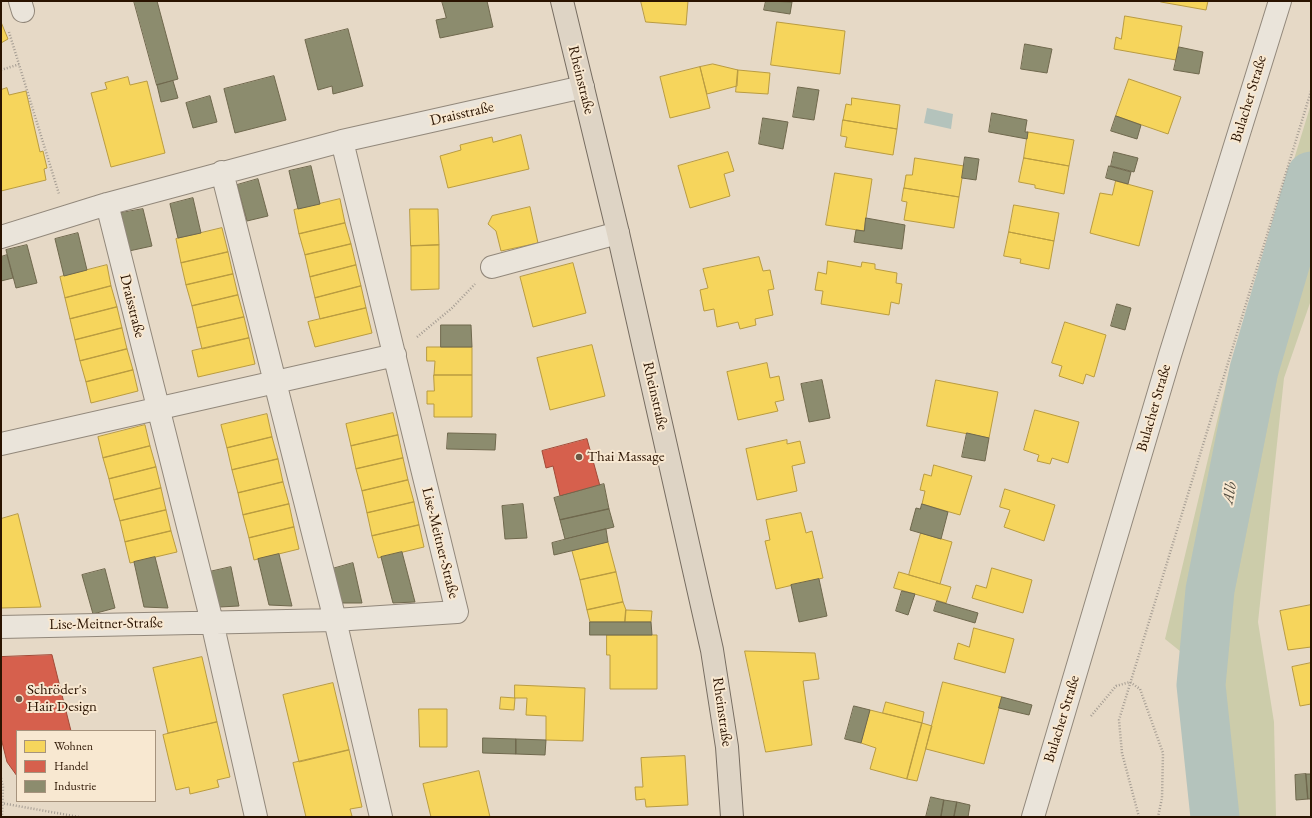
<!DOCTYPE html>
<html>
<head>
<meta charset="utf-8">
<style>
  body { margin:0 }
  #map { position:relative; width:1312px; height:818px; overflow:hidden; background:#e6d9c6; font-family:"EB Garamond",serif }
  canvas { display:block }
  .frame { position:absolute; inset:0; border:2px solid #2a1300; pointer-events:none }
  .legend { position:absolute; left:16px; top:730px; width:140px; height:72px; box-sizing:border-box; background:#f8e8d1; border:1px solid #a6937d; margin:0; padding:5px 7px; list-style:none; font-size:12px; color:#2a1300 }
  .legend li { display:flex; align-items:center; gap:8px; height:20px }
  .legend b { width:20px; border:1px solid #a6937d }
</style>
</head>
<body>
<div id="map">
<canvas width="1312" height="818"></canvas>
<div class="frame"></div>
<ul class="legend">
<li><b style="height:11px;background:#f6d55c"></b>Wohnen</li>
<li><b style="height:11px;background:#d6604d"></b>Handel</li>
<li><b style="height:11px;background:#8c8c6e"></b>Industrie</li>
</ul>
</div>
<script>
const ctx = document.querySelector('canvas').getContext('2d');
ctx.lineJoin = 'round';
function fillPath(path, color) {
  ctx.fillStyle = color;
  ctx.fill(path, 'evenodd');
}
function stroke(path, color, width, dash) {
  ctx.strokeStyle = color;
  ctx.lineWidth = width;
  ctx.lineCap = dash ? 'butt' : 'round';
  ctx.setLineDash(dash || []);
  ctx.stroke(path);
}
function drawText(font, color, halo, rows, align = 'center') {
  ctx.font = font + ' "EB Garamond",serif';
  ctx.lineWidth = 4;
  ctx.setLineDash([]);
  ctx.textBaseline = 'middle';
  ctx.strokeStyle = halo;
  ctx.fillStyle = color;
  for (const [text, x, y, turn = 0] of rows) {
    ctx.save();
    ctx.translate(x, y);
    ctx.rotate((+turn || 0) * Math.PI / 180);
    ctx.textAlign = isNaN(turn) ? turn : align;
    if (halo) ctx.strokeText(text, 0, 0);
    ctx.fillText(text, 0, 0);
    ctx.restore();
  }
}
fillPath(new Path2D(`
  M1311 104V300L1284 378 1258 622 1274 722 1276 817H1225L1206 672 1165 639 1229 371Z`), '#cca');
fillPath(new Path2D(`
  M927 108 953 114 951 129 924 123Z`), '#b4c3bc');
const homes = new Path2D(`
  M641 1H688L686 25 646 22Z
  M1162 1H1208L1206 10 1161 2Z
  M1125 16 1182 26 1176 60 1114 49 1116 37 1121 39Z
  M1 22 8 39 1 43Z
  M777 22 845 31 840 74 771 65Z
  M713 64 738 70 737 86 707 94 700 67Z
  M700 67 710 108 670 118 660 77Z
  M738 70 770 73 768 94 736 92Z
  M128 77 130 85 147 81 165 153 111 167 91 93 107 89 105 83Z
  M1129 79 1181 97 1168 134 1116 116Z
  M7 88 9 95 26 91 40 152 43 151 47 168 44 169 46 180 1 191V90Z
  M852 98 900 105 897 129 843 120 846 104 851 105Z
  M843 120 897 129 893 155 845 147 847 137 841 136Z
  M1028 132 1074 140 1069 166 1024 158Z
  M521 135 529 169 448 188 440 156 461 150 460 145 492 137 493 142Z
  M728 152 734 171 724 174 730 196 690 208 678 166Z
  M915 158 964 166 959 197 904 188 906 175H912Z
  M1024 158 1069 166 1064 194 1035 188V185L1019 182Z
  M835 173 872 179 864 231 826 225Z
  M1116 181 1153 191 1139 246 1090 233 1100 193 1112 195Z
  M904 188 959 197 954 228 904 220 907 202 902 201Z
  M340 199 345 223 299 234 294 210Z
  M1014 205 1059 213 1054 241 1009 232Z
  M530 207 538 243 501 251 496 231 488 224 492 216Z
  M410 209H438L439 245 411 246Z
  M345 223 351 244 305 255 299 234Z
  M222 228 228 252 181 263 176 239Z
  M1009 232 1054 241 1049 269 1020 263 1021 259 1004 256Z
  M351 244 356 265 310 277 305 255Z
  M439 245V289L411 290V246Z
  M228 252 233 274 186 285 181 263Z
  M759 257 763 271 770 270 774 289 768 290 773 315 755 319 756 325 740 329 738 322 717 327 714 309 704 311 700 290 708 288 703 269Z
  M828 261 861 267 862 262 875 264V269L897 273 896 283 902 284 899 304 891 302 889 315 821 304 823 291 815 290 818 272 826 274Z
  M573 263 586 313 533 327 520 277Z
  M107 265 111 286 65 298 60 277Z
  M356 265 361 286 315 298 310 277Z
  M233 274 238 295 192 306 186 285Z
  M111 286 117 307 70 319 65 298Z
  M361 286 366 308 320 319 315 298Z
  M238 295 244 317 197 328 192 306Z
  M117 307 122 328 75 340 70 319Z
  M366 308 372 333 315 347 308 322Z
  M244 317 249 338 202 349 197 328Z
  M1065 322 1106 335 1094 377 1086 374 1083 384 1059 376 1062 366 1052 363Z
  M122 328 127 349 80 361 75 340Z
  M249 338 255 364 198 377 192 351Z
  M592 345 605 396 550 410 537 358Z
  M427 347H472V375H434L435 361H427Z
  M127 349 133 370 86 382 80 361Z
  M767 363 770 378 779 376 784 400 775 402 778 411 738 420 727 372Z
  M133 370 138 391 91 403 86 382Z
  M434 375H472V417H434V404H427V391H434Z
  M936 380 998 392 989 438 927 426Z
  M1035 410 1079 422 1068 463 1052 458 1050 464 1037 461 1039 455 1024 450Z
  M393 413 398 435 351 446 346 424Z
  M267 414 272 437 227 448 221 425Z
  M145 425 150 446 103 458 98 437Z
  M398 435 403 458 356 469 351 446Z
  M272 437 278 459 232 470 227 448Z
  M787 440V444L800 441 805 463 792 466 797 491 757 500 746 449Z
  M150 446 156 467 109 479 103 458Z
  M403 458 408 480 362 491 356 469Z
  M278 459 283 482 238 493 232 470Z
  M934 465 972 476 960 515 922 504 925 491 920 490 924 474 931 476Z
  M156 467 161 488 114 500 109 479Z
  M408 480 414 502 367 513 362 491Z
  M283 482 289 504 243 515 238 493Z
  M161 488 166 510 120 521 114 500Z
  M1005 489 1055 505 1044 541 1004 527 1010 510 1000 507Z
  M414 502 419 525 372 536 367 513Z
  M289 504 294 527 249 538 243 515Z
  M166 510 171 531 125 542 120 521Z
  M801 513 806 533 812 531 823 578 776 589 765 541 770 540 766 520Z
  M18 514 41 607 1 608V519Z
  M419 525 424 547 378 558 372 536Z
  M294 527 299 549 254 560 249 538Z
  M171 531 177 552 130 563 125 542Z
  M921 533 952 542 940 584 909 575Z
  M608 542 616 572 580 580 572 551Z
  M992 568 1032 580 1023 613 972 598 976 585 986 588Z
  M616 572 623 602 587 610 580 580Z
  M899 572 951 587 946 603 894 588Z
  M623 602 626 610 625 622H590L587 610Z
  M1311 605V647L1288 650 1280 611Z
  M626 610 652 611 651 622H625Z
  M974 628 1014 639 1005 673 954 659 958 643 969 647Z
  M607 635H657V689H610V655H607Z
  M745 651 815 653 819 679 803 681 812 745 766 752Z
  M202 657 217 722 168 733 153 668Z
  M1311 663V704L1300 706 1292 667Z
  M943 682 1002 697 984 764 926 749Z
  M333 683 349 750 299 762 283 695Z
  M515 685 585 688 583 741 546 740V716L526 715 527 698H515Z
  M501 697 515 698 514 710 500 709Z
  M886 702 924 712 922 723 883 713Z
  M419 709H447V747H420Z
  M870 710 922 723 907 779 870 769 876 748 861 743Z
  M217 722 230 777 217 780 219 787 190 794 189 787 176 790 163 735Z
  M922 723 932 726 917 781 907 779Z
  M349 750 362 807 350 809 352 816 348 817H306L293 763Z
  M685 756 688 805 646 807 645 799 636 800 635 787H643L641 758Z
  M479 771 490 817H431L423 784Z`);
fillPath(homes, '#f6d55c');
stroke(homes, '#b99b40', 1);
const shops = new Path2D(`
  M587 439 600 486 560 496 553 466 546 468 542 451Z
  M52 655 71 731H17V776L7 762 1 738V657Z`);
fillPath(shops, '#d6604d');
stroke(shops, '#a24936', 1);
const industry = new Path2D(`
  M134 1H157L178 79 157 85Z
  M442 1H487L493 27 440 38 436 20 446 18Z
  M766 1 792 2 790 14 764 10Z
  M348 29 363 86 333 94 332 86 318 90 305 40Z
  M1025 44 1052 49 1047 73 1021 69Z
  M1179 47 1203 52 1199 74 1174 70Z
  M274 76 286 120 235 133 224 89Z
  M173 81 178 98 161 102 157 85Z
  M798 87 819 90 814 120 793 117Z
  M210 96 217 122 193 128 186 103Z
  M992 113 1027 120 1025 132H1028L1027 139 989 132Z
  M1116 116 1141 125 1137 139 1111 131Z
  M763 118 788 122 783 149 759 144Z
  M1114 152 1138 158 1134 172 1111 166Z
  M965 157 979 159 976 180 962 178Z
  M311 166 320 204 298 209 289 171Z
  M1109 166 1131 172 1128 184 1106 178Z
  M258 179 268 216 247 221 237 185Z
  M193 198 201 233 178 238 170 204Z
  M143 209 152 246 129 251 121 213Z
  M866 218 905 225 902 249 854 242 856 230 864 231Z
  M78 233 87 270 64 276 55 239Z
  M27 245 37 283 16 288 6 250Z
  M7 255 13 278 1 281V257Z
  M1117 304 1131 308 1125 330 1111 326Z
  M441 325H471L472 347H441Z
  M822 380 830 418 809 422 801 384Z
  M448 433 496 434 495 450 447 449Z
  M967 433 989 438 985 461 962 457Z
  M604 484 609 509 560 520 554 498Z
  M523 504 527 538 505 539 502 506Z
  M922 504 948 512 941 539 910 530 916 508 920 509Z
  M609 509 614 527 565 539 560 520Z
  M606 529 608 542 554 555 552 543Z
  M402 552 415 602 393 603 381 557Z
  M279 554 292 606 269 605 258 559Z
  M155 557 168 608 144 607 134 562Z
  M353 563 362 603H340L332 569Z
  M231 567 239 606 219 607 209 572Z
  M105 569 115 608 93 614 82 575Z
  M819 579 827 616 799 622 791 585Z
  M902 591 915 594 908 615 896 611Z
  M937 601 978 613 975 623 934 611Z
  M590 622H651L652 635H590Z
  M1002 697 1032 705 1029 715 999 708Z
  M854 706 870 710 861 743 845 739Z
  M483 738 516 739V754L483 753Z
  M516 739 546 740 545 755 516 754Z
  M1306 774H1311V799H1308Z
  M1306 774 1308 799 1296 800 1295 775Z
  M931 797 944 800 941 817H926Z
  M944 800 957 802 954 817H941Z
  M957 802 970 805 968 817H954Z`);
fillPath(industry, '#8c8c6e');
stroke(industry, '#6f684d', 1);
stroke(new Path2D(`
  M1215 817 1201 685 1210 590 1254 370 1311 176`), '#b4c3bc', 49);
const minor = new Path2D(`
  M20 1 23 11
  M222 172 335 620 381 817
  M107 204 212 622 256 817
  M1 237 107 204 342 141 583 87
  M492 267 618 233
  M1 444 395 355
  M1 627 335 620 457 612 342 141
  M1033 817 1170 355 1280 1`);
const major = new Path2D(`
  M562 1 618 233 712 650 727 747 732 817`);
stroke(minor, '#92887b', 24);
stroke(major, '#776d61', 24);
stroke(new Path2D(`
  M9 32 59 194
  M1 70 20 64
  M417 337 452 308 475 284
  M1091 716 1116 686 1130 682 1140 689 1163 753 1162 798 1158 817
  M1 778 3 787 2 817
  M1 803 79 817
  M1139 817 1122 753 1119 720 1311 91`), '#a59d93', 2.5, [1, 2]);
stroke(minor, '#eae4da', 22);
stroke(major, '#ded4c5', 22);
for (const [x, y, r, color] of [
  [579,457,4,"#6c5845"],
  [19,699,4,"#6c5845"]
]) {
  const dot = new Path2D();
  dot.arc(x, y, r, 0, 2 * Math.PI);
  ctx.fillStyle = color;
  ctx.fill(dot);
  stroke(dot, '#f8e8d1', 1.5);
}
drawText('15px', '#2a1300', '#f8e8d1', [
  ["Rheinstraße",581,80,76],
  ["Bulacher Straße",1249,99,-73],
  ["Draisstraße",462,114,-13],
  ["Draisstraße",132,306,76],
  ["Rheinstraße",655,396,77],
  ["Bulacher Straße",1154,408,-74],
  ["Lise-Meitner-Straße",440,543,76],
  ["Lise-Meitner-Straße",106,624,-1],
  ["Rheinstraße",722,712,82],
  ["Bulacher Straße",1062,719,-73]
]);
drawText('15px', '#2a1300', '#f8e8d1', [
  ["Thai Massage",587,457],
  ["Schröder's",27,690],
  ["Hair Design",27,707]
], 'left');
drawText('italic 16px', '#534d40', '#f8e8d1', [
  ["Alb",1230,493,-79]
]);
</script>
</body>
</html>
